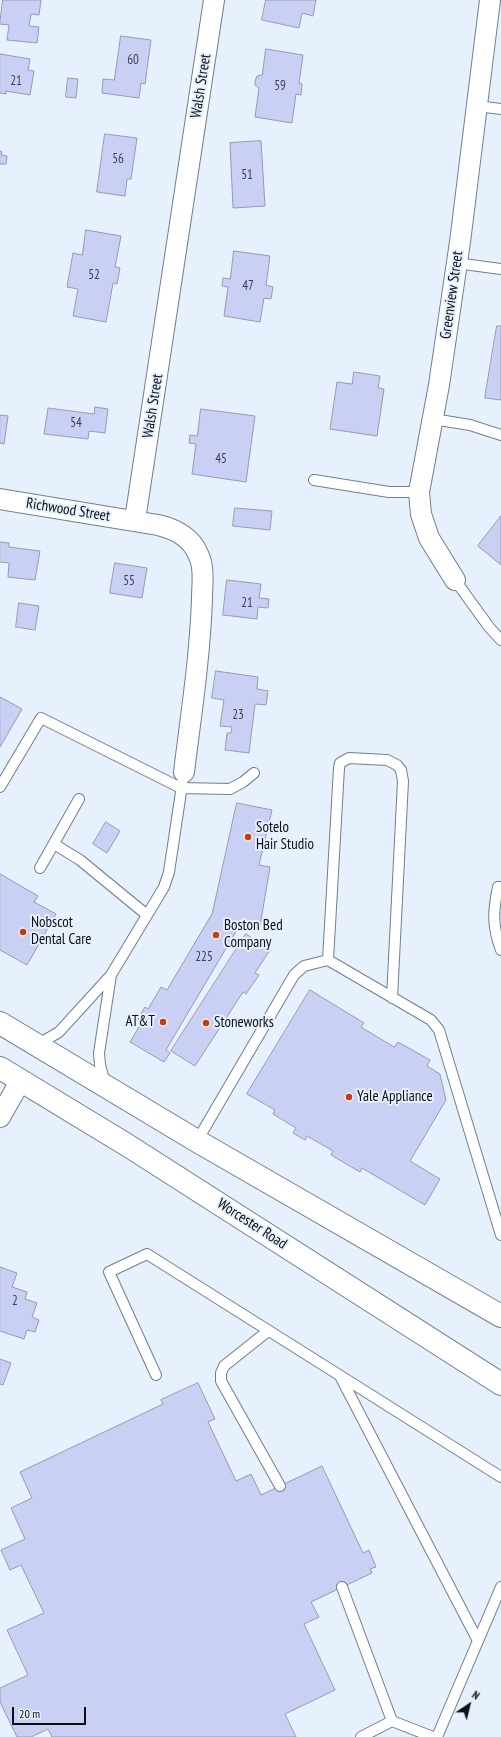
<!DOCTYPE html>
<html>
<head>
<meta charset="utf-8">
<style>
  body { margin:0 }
  #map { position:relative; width:501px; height:1737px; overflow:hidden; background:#e6f1fd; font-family:"PT Sans Narrow",sans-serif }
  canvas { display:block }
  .north { position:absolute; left:449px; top:1685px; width:40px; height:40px; -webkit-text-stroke:3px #e6f1fd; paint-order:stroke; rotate:35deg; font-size:11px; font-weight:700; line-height:16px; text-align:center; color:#090f15 }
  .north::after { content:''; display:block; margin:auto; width:14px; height:18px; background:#090f15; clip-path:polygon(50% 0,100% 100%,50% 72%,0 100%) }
  .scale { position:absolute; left:12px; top:1707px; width:74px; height:18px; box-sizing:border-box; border:2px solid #090f15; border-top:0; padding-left:5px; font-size:12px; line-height:14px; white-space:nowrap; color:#090f15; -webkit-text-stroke:3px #e6f1fd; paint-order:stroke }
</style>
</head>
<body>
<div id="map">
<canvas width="501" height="1737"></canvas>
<div class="north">N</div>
<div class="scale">20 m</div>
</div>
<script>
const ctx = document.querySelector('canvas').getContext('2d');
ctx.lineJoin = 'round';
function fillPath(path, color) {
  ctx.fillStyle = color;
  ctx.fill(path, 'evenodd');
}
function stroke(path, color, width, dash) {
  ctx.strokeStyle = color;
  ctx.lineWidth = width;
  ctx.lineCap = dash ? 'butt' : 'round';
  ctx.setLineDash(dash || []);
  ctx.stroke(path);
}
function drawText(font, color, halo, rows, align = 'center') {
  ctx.font = font + ' "PT Sans Narrow",sans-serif';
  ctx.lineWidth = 4;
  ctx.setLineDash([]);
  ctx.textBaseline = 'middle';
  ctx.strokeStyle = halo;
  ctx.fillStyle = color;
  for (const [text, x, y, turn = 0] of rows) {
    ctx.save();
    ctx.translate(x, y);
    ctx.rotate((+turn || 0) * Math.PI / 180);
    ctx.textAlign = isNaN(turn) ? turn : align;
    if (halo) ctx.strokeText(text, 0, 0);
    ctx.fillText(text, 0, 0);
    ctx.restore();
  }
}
const building = new Path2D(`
  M3 0H41L39 15 31 14 29 26 39 27 37 43 7 40 9 25 0 24Z
  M266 0H316L313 16 302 13 299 28 262 20Z
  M121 36 151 40 145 84 141 83 139 98 102 93 103 79 114 80Z
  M266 49 303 55 299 83 302 84 301 95 296 94 292 123 255 117 259 88 255 85V81L257 76 262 75Z
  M0 54 30 59 28 70 34 71 30 95 6 91V94L0 93Z
  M68 78 78 79 76 98 66 97Z
  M105 134 137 138 131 179H127L125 196 97 192Z
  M261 141 265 206 233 208 230 143Z
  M0 151 2 152 1 155 7 156 6 164H0Z
  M86 230 121 236 115 267 120 268 117 284 113 283 106 322 73 316 78 289 67 287 73 253 82 255Z
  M234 251 270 256 266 285 273 287 271 299 264 298 260 322 224 316 228 287 222 286 223 278 230 279Z
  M497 326H501V400L485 398Z
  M354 372 380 376 378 388 384 389 377 436 330 429 337 382 352 384Z
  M95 407 108 409 105 433 89 431 88 439 44 434 48 408 94 414Z
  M201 409 255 416 246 482 192 474 196 444 189 443 190 435 197 436Z
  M0 415 8 416 4 444 0 443Z
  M235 508 272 511 270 530 233 526Z
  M501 516V565L478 546Z
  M0 542 9 543V547L40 551 35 580 8 577 9 563 0 562Z
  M115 563 147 568 142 598 110 593Z
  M227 580 261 584 259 598 269 599 268 608 258 607 257 619 223 615Z
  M19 603 39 606 35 630 16 627Z
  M216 671 258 677 257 689 268 691 266 705 255 704 249 753 225 750 227 733H231L232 727 220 726 224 700 212 698Z
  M0 697 22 709 0 747Z
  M237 803 272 810 259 865 270 867 260 926 241 923 166 1050 170 1053 164 1062 130 1042 142 1022 138 1019 145 1007 148 1009 161 987 167 990 212 914Z
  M106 822 120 831 107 853 93 844Z
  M0 874 38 896 34 902 56 914 27 965 0 950Z
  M246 934 270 950 255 973 259 975 246 994 243 992 195 1066 171 1051Z
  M310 990 364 1023 361 1027 394 1047 398 1042 430 1060 427 1066 440 1074 446 1100 410 1161 440 1179 425 1205 362 1168 360 1172 331 1155 333 1151 307 1136 305 1140 293 1133 296 1128 273 1114 275 1110 247 1094Z
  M0 1267 17 1273 12 1287 27 1292 25 1299 37 1303 32 1317 39 1320 35 1332 27 1330 24 1339 0 1331Z
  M0 1359 11 1363 3 1385 0 1384Z
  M198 1383 215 1419 208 1422 236 1481 251 1474 261 1495 322 1466 363 1553 369 1550 376 1567 370 1569 372 1573 311 1602 319 1617 304 1624 335 1690 285 1714 296 1737H52L48 1729 31 1737H17L0 1702V1688L28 1675 7 1630 44 1613 21 1565 10 1570 1 1550 25 1539 11 1508 32 1498 20 1472 163 1404 161 1400Z`);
fillPath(building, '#cacff4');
stroke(building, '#979ab0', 1);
const service = new Path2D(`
  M477 106 501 109
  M456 263 501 269
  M433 419 470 425 501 435
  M314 480 389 492H419
  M455 580 489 627 501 640
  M0 787 41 718 181 788 230 789 243 782 254 773
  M54 844 80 860 147 915
  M40 868 79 799
  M501 887H498C493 911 492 926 501 950
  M328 960 339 768 340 763 349 758 387 760 397 765 401 770 403 781 392 998
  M37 1045 59 1032 111 975 164 887 169 872 184 772
  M105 1083 100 1065 99 1053 111 975
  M197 1141 294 975 304 966 328 960 431 1020 439 1030 501 1235
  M268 1331 224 1366 221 1373V1381L280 1486
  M156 1375 109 1272 147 1254 501 1477
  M340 1376 478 1641
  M342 1587 392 1721 433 1737
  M361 1737 392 1721
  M437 1737 501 1587`);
const minor = new Path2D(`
  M0 499 158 525C175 529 191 537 198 554 205 567 202 585 202 599 200 657 191 715 184 772
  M135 520 214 0
  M455 580 429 538 421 514 419 492 439 385 460 242 490 0
  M0 1117 21 1080`);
const trunk = new Path2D(`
  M0 1023 197 1141 501 1316
  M0 1068 127 1145 501 1384`);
stroke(service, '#6f7f90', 12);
stroke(minor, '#6f7f90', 22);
stroke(trunk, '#6f7f90', 24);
stroke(service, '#fff', 10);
stroke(minor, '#fff', 20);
stroke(trunk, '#fff', 22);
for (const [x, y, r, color] of [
  [248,837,4,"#c53e05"],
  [23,932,4,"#c53e05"],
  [216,935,4,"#c53e05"],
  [163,1022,4,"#c53e05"],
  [206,1023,4,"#c53e05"],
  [349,1097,4,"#c53e05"]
]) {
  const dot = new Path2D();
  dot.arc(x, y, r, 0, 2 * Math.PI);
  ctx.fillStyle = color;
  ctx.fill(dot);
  stroke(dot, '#e6f1fd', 1.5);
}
drawText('13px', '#393f4d', null, [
  ["60",133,60],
  ["21",16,81],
  ["59",280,86],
  ["56",118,159],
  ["51",247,175],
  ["52",94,275],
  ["47",248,286],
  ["54",76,423],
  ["45",221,459],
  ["55",129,581],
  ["21",247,603],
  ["23",238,715],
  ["225",204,957],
  ["2",15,1301]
]);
drawText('15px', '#090f15', '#e6f1fd', [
  ["Walsh Street",201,86,-81],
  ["Greenview Street",452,295,-82],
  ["Walsh Street",153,406,-81],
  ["Richwood Street",68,510,9],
  ["Worcester Road",252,1224,33]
]);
drawText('15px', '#090f15', '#e6f1fd', [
  ["Sotelo",256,828],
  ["Hair Studio",256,845],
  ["Nobscot",31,923],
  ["Dental Care",31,940],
  ["Boston Bed",224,926],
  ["Company",224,943],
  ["AT&T",155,1022,"right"],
  ["Stoneworks",214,1023],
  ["Yale Appliance",357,1097]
], 'left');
</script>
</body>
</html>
